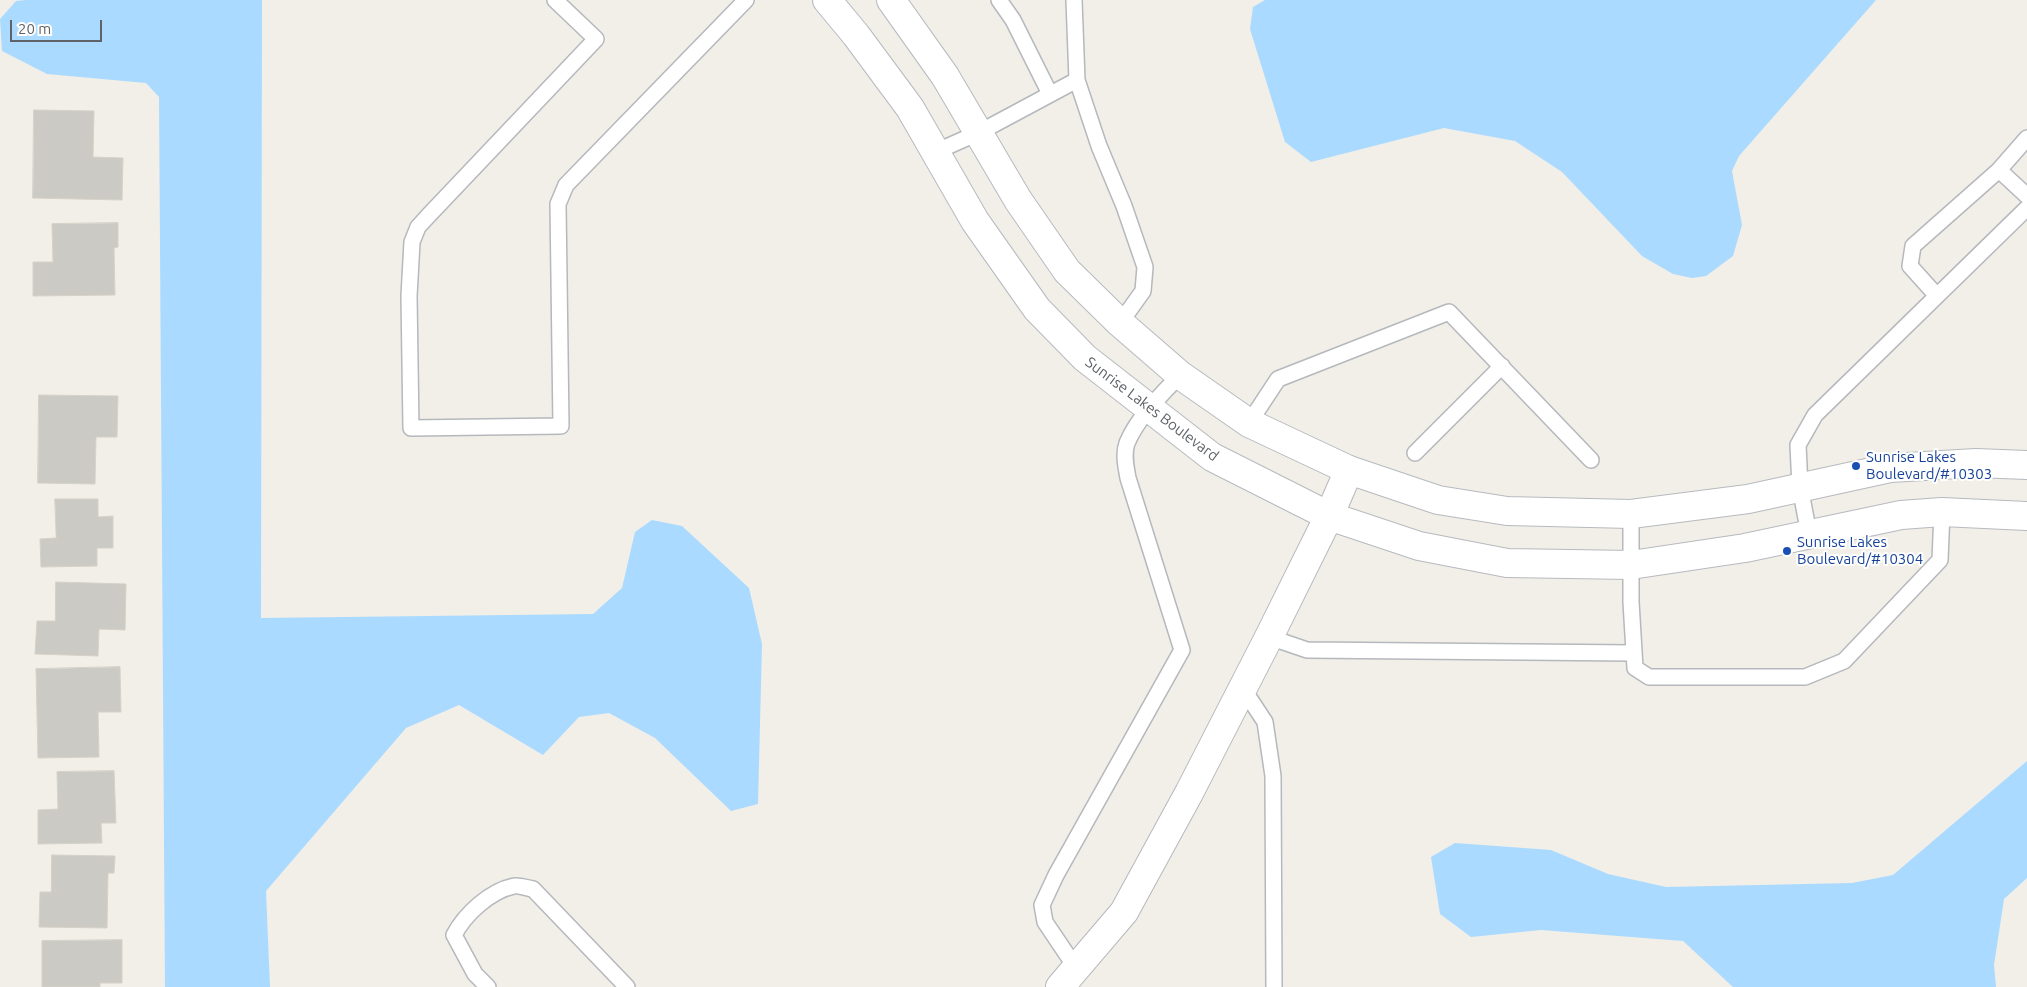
<!DOCTYPE html>
<html>
<head>
<meta charset="utf-8">
<style>
  body { margin:0 }
  #map { position:relative; width:2027px; height:987px; overflow:hidden; background:#f1efe8; font-family:Ubuntu,sans-serif }
  canvas { display:block }
  .scale { position:absolute; left:10px; top:20px; width:92px; height:22px; box-sizing:border-box; border:2px solid #5f6368; border-top:0; padding-left:6px; font-size:15px; line-height:18px; white-space:nowrap; color:#5f6368; -webkit-text-stroke:4px #fff; paint-order:stroke }
</style>
</head>
<body>
<div id="map">
<canvas width="2027" height="987"></canvas>
<div class="scale">20 m</div>
</div>
<script>
const ctx = document.querySelector('canvas').getContext('2d');
ctx.lineJoin = 'round';
function fillPath(path, color) {
  ctx.fillStyle = color;
  ctx.fill(path, 'evenodd');
}
function stroke(path, color, width, dash) {
  ctx.strokeStyle = color;
  ctx.lineWidth = width;
  ctx.lineCap = dash ? 'butt' : 'round';
  ctx.setLineDash(dash || []);
  ctx.stroke(path);
}
function drawText(font, color, halo, rows, align = 'center') {
  ctx.font = font + ' Ubuntu,sans-serif';
  ctx.lineWidth = 4;
  ctx.setLineDash([]);
  ctx.textBaseline = 'middle';
  ctx.strokeStyle = halo;
  ctx.fillStyle = color;
  for (const [text, x, y, turn = 0] of rows) {
    ctx.save();
    ctx.translate(x, y);
    ctx.rotate((+turn || 0) * Math.PI / 180);
    ctx.textAlign = isNaN(turn) ? turn : align;
    if (halo) ctx.strokeText(text, 0, 0);
    ctx.fillText(text, 0, 0);
    ctx.restore();
  }
}
fillPath(new Path2D(`
  M26 0H262L261 618 593 614 622 588 635 532 652 520 682 526 749 588 762 644 758 804 731 811 655 738 609 713 579 717 543 755 459 705 406 728 266 891 270 987H165L159 97 146 83 47 74 2 51 0 19 16 1Z
  M1265 0H1876L1739 156 1732 171 1742 225 1733 256 1706 276 1692 278 1673 274 1642 256 1562 172 1515 141 1444 128 1311 162 1285 142 1250 29 1253 7Z
  M2027 761V878L2004 899 1994 965 1996 987H1733L1683 941 1541 930 1471 937 1440 914 1431 857 1455 843 1551 850 1608 874 1666 887 1852 883 1893 875Z`), '#aadaff');
const building = new Path2D(`
  M34 110 94 111 93 157 123 158 122 200 33 198Z
  M118 223V247L114 248 115 295 33 296V262H53L52 224Z
  M39 395 118 396 117 437H96L95 484 38 483Z
  M55 499H98V517L113 516V548H97V566L41 567 40 539 56 538Z
  M56 582 126 584 125 630 99 629 98 656 35 654 37 621H55Z
  M120 667 121 712H98L99 757 38 758 36 669Z
  M114 771 116 823H101L102 843 38 844V810L58 809 57 772Z
  M52 855 115 856 114 873H108L107 928 39 927 40 892H51Z
  M122 940V983H100V987H42V941Z`);
fillPath(building, '#cccac5');
stroke(building, '#d6d1c6', 1);
const lane = new Path2D(`
  M555 0 596 39 429 215 418 227 412 242 409 296 411 428 561 426 558 204 566 185 746 0
  M999 0 1013 20 1050 94
  M1077 80 1099 146 1124 206 1145 267 1143 291 1120 323
  M935 152 978 133 1077 80 1074 0
  M1999 170 2027 196
  M1937 296 1910 266 1913 246 1999 170 2027 138
  M1249 423 1278 379 1449 312 1591 460
  M1415 453 1502 366
  M1631 514V602L1635 668 1649 677H1805L1844 661 1940 560 1942 512
  M1809 534 1800 487 1798 445 1815 415 2027 208
  M1269 637 1307 650 1632 653
  M1242 687 1265 722 1273 776 1274 987
  M1076 968 1045 922 1042 905 1056 875 1182 650 1128 478C1126 467 1123 454 1127 443 1138 417 1161 395 1180 375
  M488 987 475 974 454 935C465 914 490 891 514 886 519 885 527 888 533 889L627 987`);
const street = new Path2D(`
  M1060 987 1124 912 1189 793 1269 637 1329 516 1349 470`);
const secondary = new Path2D(`
  M827 0 856 35 910 108 975 221 1037 309 1085 358 1212 457 1329 516 1419 546 1507 563 1631 565 1745 548 1901 515 1942 512 2027 516
  M891 0 945 76 1018 200 1067 271 1120 323 1180 375 1249 423 1349 470 1438 500 1507 511 1631 514 1748 499 1890 468 1976 463 2027 465`);
stroke(lane, '#b5b8bc', 18);
stroke(street, '#b5b8bc', 30);
stroke(secondary, '#b6babf', 30);
stroke(lane, '#fff', 15);
stroke(street, '#fff', 28);
stroke(secondary, '#fff', 28);
for (const [x, y, r, color] of [
  [1856,466,5,"#1a4fb4"],
  [1787,551,5,"#1a4fb4"]
]) {
  const dot = new Path2D();
  dot.arc(x, y, r, 0, 2 * Math.PI);
  ctx.fillStyle = color;
  ctx.fill(dot);
  stroke(dot, '#fff', 2);
}
drawText('15px', '#5f6368', '#fff', [
  ["Sunrise Lakes Boulevard",1152,409,37]
]);
drawText('15px', '#164399', '#fff', [
  ["Sunrise Lakes",1866,457],
  ["Boulevard/#10303",1866,474],
  ["Sunrise Lakes",1797,542],
  ["Boulevard/#10304",1797,559]
], 'left');
</script>
</body>
</html>
